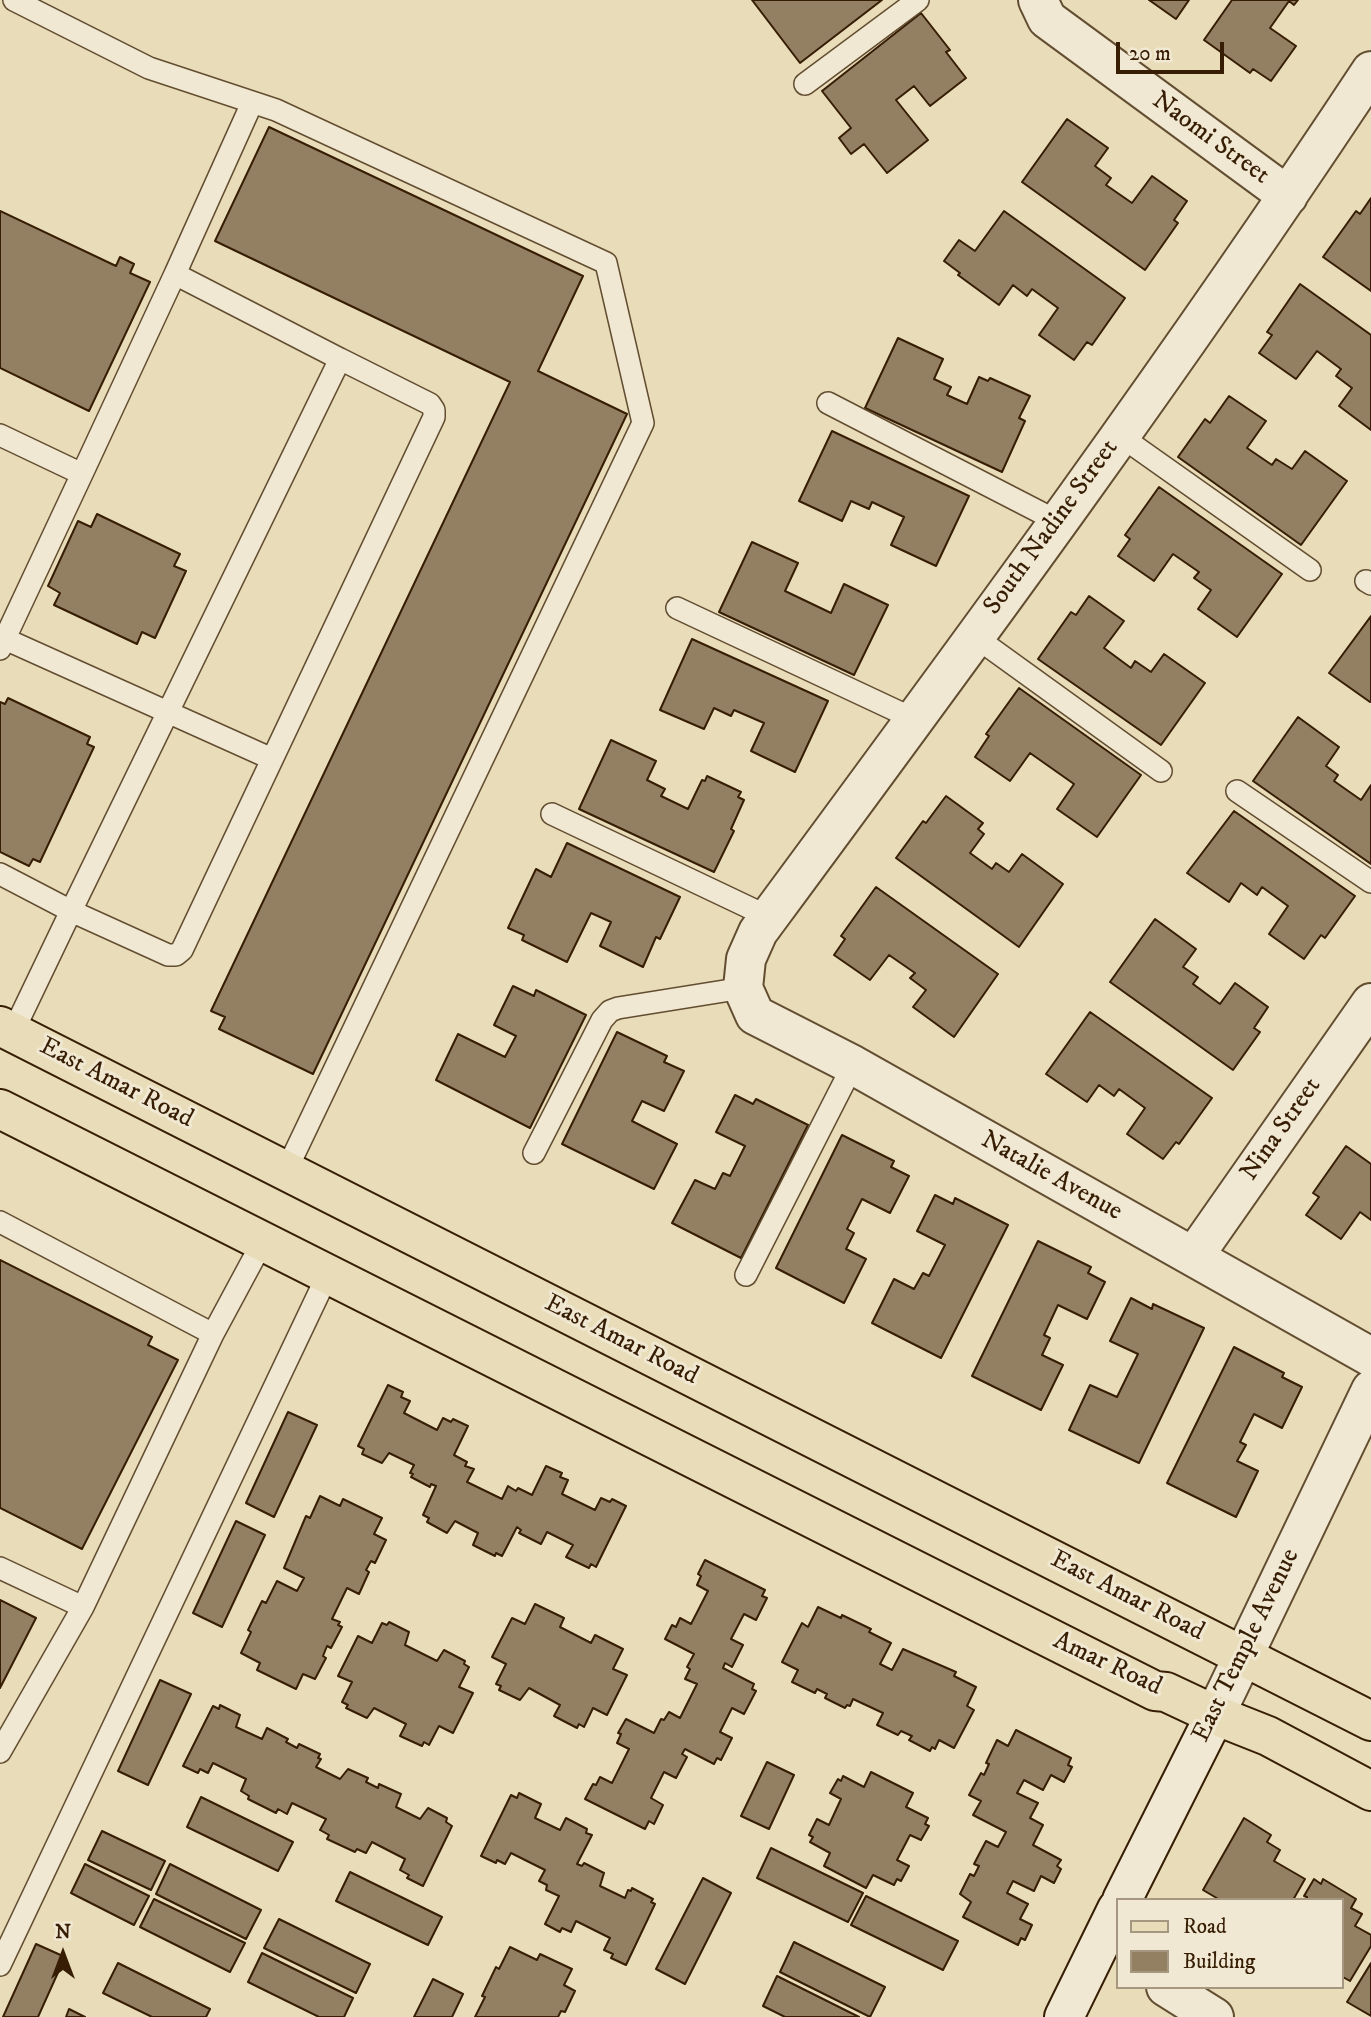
<!DOCTYPE html>
<html>
<head>
<meta charset="utf-8">
<style>
  body { margin:0 }
  #map { position:relative; width:1371px; height:2017px; overflow:hidden; background:#e8dcb9; font-family:"IM FELL DW Pica",serif }
  canvas { display:block }
  .legend { position:absolute; left:1116px; top:1898px; width:228px; height:91px; box-sizing:border-box; background:#f0e8d2; border:2px solid #a69780; margin:0; padding:9px 12px; list-style:none; font-size:21px; color:#361d04 }
  .legend li { display:flex; align-items:center; gap:14px; height:35px }
  .legend b { width:35px; border:2px solid #a69780 }
  .north { position:absolute; left:28px; top:1919px; width:70px; height:70px; -webkit-text-stroke:5px #f0e8d2; paint-order:stroke; rotate:0deg; font-size:19px; font-weight:700; line-height:28px; text-align:center; color:#361d04 }
  .north::after { content:''; display:block; margin:auto; width:24px; height:32px; background:#361d04; clip-path:polygon(50% 0,100% 100%,50% 72%,0 100%) }
  .scale { position:absolute; left:1116px; top:42px; width:108px; height:32px; box-sizing:border-box; border:4px solid #361d04; border-top:0; padding-left:9px; font-size:21px; line-height:24px; white-space:nowrap; color:#361d04; -webkit-text-stroke:5px #f0e8d2; paint-order:stroke }
</style>
</head>
<body>
<div id="map">
<canvas width="1371" height="2017"></canvas>
<ul class="legend">
<li><b style="height:9px;background:#e8dcb9"></b>Road</li>
<li><b style="height:19px;background:#938062"></b>Building</li>
</ul>
<div class="north">N</div>
<div class="scale">20 m</div>
</div>
<script>
const ctx = document.querySelector('canvas').getContext('2d');
ctx.lineJoin = 'round';
function fillPath(path, color) {
  ctx.fillStyle = color;
  ctx.fill(path, 'evenodd');
}
function stroke(path, color, width, dash) {
  ctx.strokeStyle = color;
  ctx.lineWidth = width;
  ctx.lineCap = dash ? 'butt' : 'round';
  ctx.setLineDash(dash || []);
  ctx.stroke(path);
}
function drawText(font, color, halo, rows, align = 'center') {
  ctx.font = font + ' "IM FELL DW Pica",serif';
  ctx.lineWidth = 6;
  ctx.setLineDash([]);
  ctx.textBaseline = 'middle';
  ctx.strokeStyle = halo;
  ctx.fillStyle = color;
  for (const [text, x, y, turn = 0] of rows) {
    ctx.save();
    ctx.translate(x, y);
    ctx.rotate((+turn || 0) * Math.PI / 180);
    ctx.textAlign = isNaN(turn) ? turn : align;
    if (halo) ctx.strokeText(text, 0, 0);
    ctx.fillText(text, 0, 0);
    ctx.restore();
  }
}
const building = new Path2D(`
  M752 0H882L800 63Z
  M1149 0H1189L1176 19Z
  M1232 0H1298L1294 5 1289 1 1270 28 1296 46 1271 81 1253 69 1250 73 1204 40Z
  M921 13 950 50 946 52 966 78 930 106 914 86 896 100 928 140 887 173 864 144 851 154 839 138 851 128 822 91Z
  M1067 119 1108 148 1095 166 1111 178 1106 185 1132 203 1152 176 1187 201 1174 220 1178 223 1145 270 1022 182Z
  M269 127 583 276 538 371 627 414 313 1074 219 1029 225 1017 211 1011 510 382 215 241Z
  M1371 198V291L1323 257 1356 211 1360 214Z
  M0 211 116 266 120 257 134 264 130 273 150 282 89 411 0 368Z
  M1004 211 1125 298 1092 345 1087 342 1074 360 1039 335 1058 308 1032 289 1027 296 1013 285 999 305 958 275 960 273 944 261 959 240 975 251Z
  M1300 284 1371 335V430L1339 406 1352 388 1336 376 1341 369 1317 351 1296 379 1259 353 1272 335 1267 332Z
  M898 338 943 359 934 379 951 387 947 395 967 404 979 377 988 381 990 378 1030 396 1019 418 1025 421 1002 472 865 408Z
  M1229 396 1266 421 1247 448 1272 465 1276 459 1292 469 1305 451 1347 481 1301 545 1178 457 1205 419 1210 423Z
  M832 431 969 496 936 566 891 545 904 517 872 502 869 509 851 501 842 521 799 501Z
  M1159 487 1282 574 1237 637 1198 609 1211 590 1194 578 1199 572 1173 554 1154 581 1118 556 1130 539 1125 535Z
  M97 514 180 554 174 566 186 571 155 638 142 632 137 644 54 605 60 593 48 586 78 521 91 527Z
  M752 542 798 563 785 591 831 613 844 584 888 605 854 675 719 612Z
  M1089 596 1124 621 1104 648 1131 668 1135 661 1151 672 1164 654 1205 683 1161 745 1038 659 1071 612 1076 615Z
  M1371 616V701L1370 702 1329 673Z
  M692 639 828 701 795 772 751 751 764 723 734 710 731 716 714 708 704 729 660 710Z
  M1019 688 1141 775 1097 837 1057 809 1074 784 1030 753 1010 781 975 757 989 736 986 734Z
  M8 698 90 737 87 744 94 747 40 862 33 859 29 866 0 852V702L5 704Z
  M1298 717 1339 747 1326 766 1338 775 1334 781 1361 800 1371 785V864L1253 781Z
  M611 740 656 761 647 780 665 789 661 796 688 809 702 780 705 781 707 776 741 792 738 797 744 800 731 829 734 831 714 872 579 809Z
  M946 796 983 823 978 829 984 834 970 853 992 869 996 863 1009 872 1022 854 1063 884 1019 947 896 858 923 821 926 823Z
  M1234 811 1355 896 1325 938 1321 935 1304 959 1269 934 1288 906 1262 887 1257 895 1241 883 1229 902 1187 873Z
  M567 843 680 897 660 939 656 937 643 967 600 946 611 922 591 913 567 962 522 940 524 935 508 928 536 869 551 877Z
  M876 887 998 974 954 1037 913 1007 926 990 910 978 915 973 889 955 870 980 834 955 845 939 841 936Z
  M1155 919 1196 949 1183 967 1198 977 1193 984 1220 1004 1235 983 1268 1007 1254 1028 1260 1032 1233 1070 1110 982Z
  M513 986 534 996 536 990 586 1015 530 1128 436 1080 458 1034 505 1057 516 1036 494 1025Z
  M1090 1012 1212 1098 1179 1144 1176 1142 1163 1159 1127 1134 1145 1108 1119 1089 1114 1096 1099 1085 1087 1102 1046 1074Z
  M617 1032 667 1056 664 1062 684 1071 664 1111 642 1101 632 1121 677 1144 654 1189 562 1144Z
  M735 1095 753 1104 756 1099 808 1125 741 1258 672 1223 695 1180 715 1189 723 1173 730 1176 745 1146 716 1132Z
  M842 1135 894 1161 891 1167 909 1176 890 1213 862 1199 847 1229 854 1233 846 1249 866 1259 844 1303 776 1268Z
  M1346 1146 1371 1164V1220L1360 1212 1341 1239 1306 1215 1319 1197 1313 1193Z
  M935 1195 953 1204 955 1198 1008 1225 941 1358 872 1323 894 1279 914 1289 923 1273 929 1276 945 1245 917 1231Z
  M1038 1241 1091 1267 1088 1273 1105 1282 1087 1319 1058 1305 1044 1335 1050 1338 1042 1355 1063 1365 1041 1410 972 1376Z
  M0 1260 152 1337 148 1345 178 1360 82 1549 0 1508Z
  M1131 1298 1152 1309 1153 1304 1204 1328 1139 1463 1069 1430 1090 1385 1117 1397 1138 1354 1110 1341Z
  M1234 1347 1284 1373 1282 1377 1302 1387 1282 1428 1254 1414 1240 1442 1246 1445 1237 1461 1258 1471 1236 1517 1167 1483Z
  M388 1385 403 1392 401 1397 410 1401 404 1413 437 1430 443 1418 451 1422 453 1419 468 1426 454 1455 467 1462 465 1466 474 1469 467 1482 502 1499 508 1486 516 1491 518 1488 532 1495 546 1466 562 1473 560 1477 568 1480 562 1494 595 1510 601 1498 610 1502 612 1499 626 1506 596 1567 591 1564 589 1568 566 1557 573 1545 547 1532 541 1544 519 1533 521 1530 517 1527 502 1556 496 1553 495 1556 473 1545 478 1533 455 1521 447 1533 427 1522 429 1518 423 1515 436 1486 431 1484 430 1487 411 1477 413 1474 410 1473 414 1465 389 1453 382 1463 362 1454 364 1449 358 1446Z
  M288 1412 317 1425 274 1517 246 1503Z
  M320 1496 340 1506 343 1499 382 1518 374 1534 386 1540 375 1563 371 1561 366 1570 369 1572 359 1594 347 1588 332 1619 340 1622 338 1625 342 1627 331 1648 327 1646 323 1656 326 1658 315 1679 303 1674 296 1689 257 1670 260 1663 241 1653 251 1632 248 1630 262 1601 266 1603 277 1581 297 1591 304 1578 284 1568 306 1516 310 1518Z
  M236 1521 265 1535 222 1627 193 1613Z
  M705 1560 765 1590 762 1596 767 1598 756 1620 744 1614 731 1639 743 1645 732 1667 725 1663 723 1668 754 1684 752 1689 756 1691 744 1714 732 1708 720 1732 732 1738 721 1760 717 1758 714 1764 685 1749 682 1754 687 1757 676 1778 664 1772 651 1798 663 1805 654 1824 649 1821 645 1829 585 1799 593 1784 596 1785 600 1777 612 1783 629 1749 617 1743 621 1734 618 1733 626 1719 654 1733 661 1719 664 1720 669 1712 680 1718 697 1684 685 1679 690 1669 687 1667 694 1654 665 1639 672 1625 676 1627 680 1618 691 1624 708 1591 697 1585 701 1576 698 1574Z
  M0 1600 36 1618 0 1688Z
  M535 1604 564 1618 560 1627 591 1643 595 1635 623 1649 613 1669 627 1675 607 1715 593 1708 584 1727 579 1724 577 1728 554 1716 560 1705 529 1688 520 1700 499 1690 501 1686 496 1684 506 1664 492 1657 512 1618 525 1624Z
  M818 1607 841 1618 842 1615 871 1629 869 1632 891 1643 880 1664 892 1670 903 1649 956 1672 954 1676 976 1687 967 1706 974 1710 954 1748 939 1740 935 1749 932 1747 930 1751 909 1740 912 1736 901 1731 898 1735 877 1725 883 1713 853 1699 850 1706 847 1705 845 1708 825 1698 827 1694 817 1689 815 1693 792 1682 798 1670 782 1662 802 1623 808 1627Z
  M389 1622 409 1632 405 1645 437 1661 444 1650 465 1661 464 1664 469 1667 459 1687 473 1693 453 1733 439 1726 429 1745 424 1742 422 1746 400 1736 406 1724 374 1708 367 1718 346 1708 348 1705 342 1702 352 1682 338 1676 358 1636 372 1643 382 1623 387 1625Z
  M160 1680 191 1694 148 1785 118 1771Z
  M220 1705 240 1715 236 1727 262 1739 267 1728 288 1739 286 1742 297 1748 299 1744 320 1754 318 1758 321 1759 316 1767 340 1779 348 1769 368 1778 366 1782 378 1788 379 1784 401 1794 396 1807 420 1819 428 1808 447 1818 446 1822 452 1826 423 1886 407 1878 409 1875 400 1870 405 1859 372 1842 366 1853 357 1849 355 1852 327 1839 329 1835 320 1830 326 1819 292 1803 287 1814 278 1809 276 1813 248 1799 249 1796 241 1791 246 1779 213 1763 208 1773 200 1769 198 1773 183 1766 213 1706 219 1709Z
  M1016 1730 1071 1758 1068 1765 1072 1767 1064 1782 1051 1775 1043 1790 1024 1780 1017 1793 1038 1803 1030 1818 1043 1825 1033 1845 1061 1860 1057 1866 1061 1869 1054 1883 1041 1876 1034 1891 1013 1881 1007 1893 1028 1904 1020 1919 1032 1925 1025 1940 1021 1938 1018 1945 963 1917 971 1902 960 1894 970 1874 974 1876 979 1866 974 1864 986 1841 998 1847 1006 1832 973 1815 981 1801 969 1795 981 1773 984 1775 989 1764 986 1763 997 1740 1008 1746Z
  M767 1762 794 1775 769 1829 741 1816Z
  M871 1772 913 1793 906 1807 928 1818 925 1824 929 1826 921 1840 910 1835 897 1860 909 1866 901 1881 897 1879 894 1885 873 1875 866 1888 824 1866 830 1853 810 1842 813 1837 809 1835 817 1819 829 1825 841 1799 830 1793 838 1779 841 1781 843 1776 864 1787Z
  M519 1793 541 1804 535 1818 560 1830 566 1818 587 1829 586 1833 592 1835 577 1864 582 1866 584 1863 604 1873 600 1886 625 1898 628 1890 631 1891 632 1888 653 1899 651 1902 655 1904 626 1965 611 1958 613 1954 604 1950 610 1938 576 1921 571 1932 562 1928 560 1932 545 1924 559 1896 546 1890 547 1885 539 1881 545 1870 511 1853 505 1864 497 1860 496 1863 481 1856 511 1795 517 1798Z
  M201 1797 293 1842 278 1871 187 1827Z
  M1244 1818 1271 1835 1267 1842 1280 1850 1274 1861 1305 1879 1293 1900H1220L1203 1890Z
  M102 1831 165 1861 151 1890 88 1860Z
  M771 1848 863 1893 848 1922 757 1878Z
  M85 1864 149 1896 134 1925 71 1893Z
  M170 1864 261 1910 246 1939 156 1894Z
  M350 1872 442 1917 428 1945 336 1901Z
  M703 1878 731 1893 685 1984 656 1969Z
  M1314 1879 1321 1884 1323 1879 1356 1899 1351 1908 1362 1914 1355 1926 1371 1935V1946L1350 1981 1341 1976V1900H1306L1307 1897 1304 1896Z
  M866 1896 958 1941 943 1970 851 1925Z
  M154 1899 245 1943 230 1972 140 1927Z
  M279 1919 370 1964 356 1993 264 1948Z
  M794 1942 885 1987 870 2017 780 1972Z
  M36 1944 65 1957 38 2017H3Z
  M510 1947 537 1960 540 1954 572 1969 564 1985 575 1991 565 2012 561 2011 558 2017H475L485 1997 482 1996 496 1967 499 1969Z
  M262 1953 353 1998 344 2017H319L248 1982Z
  M118 1963 210 2009 206 2017H152L103 1993Z
  M1371 1963V2016L1347 2002Z
  M777 1976 859 2017H785L763 2006Z
  M433 1979 463 1994 452 2017H414Z
  M69 2009 85 2017H66Z`);
fillPath(building, '#938062');
stroke(building, '#361d04', 2);
const lane = new Path2D(`
  M14 0 149 68 276 110 606 263 643 423 286 1171
  M805 84 918 0
  M175 274 252 103
  M828 403 1057 521
  M0 435 82 474 0 649
  M1119 435 1310 570
  M82 474 175 274 340 359 71 911 168 955H176L182 950 434 417V410L430 404 340 359
  M1366 581 1371 584
  M677 608 914 719
  M974 636 1161 771
  M5 639 272 759
  M1237 791 1371 882
  M552 814 769 917
  M0 874 71 911 13 1032
  M534 1153 602 1020 610 1011 618 1008 743 988
  M0 1222 213 1334
  M746 1275 853 1065
  M0 1568 83 1607 213 1334 263 1241
  M0 1752 83 1607
  M0 1965 328 1274`);
const street = new Path2D(`
  M1038 0 1047 19 1288 196
  M1371 71C1177 365 967 649 758 932L746 959 743 988 755 1015 853 1065 1371 1357
  M1194 1256 1371 1003
  M1215 1715 1371 1390
  M1166 1987 1214 2017`);
const secondary = new Path2D(`
  M1122 1900 1215 1715
  M1064 2017 1117 1909`);
const primary = new Path2D(`
  M0 1026 1371 1721
  M0 1109 1155 1691 1166 1692 1215 1715 1268 1736 1371 1791`);
stroke(lane, '#624d31', 24);
stroke(street, '#624d31', 42);
stroke(secondary, '#361d04', 42);
stroke(primary, '#361d04', 42);
stroke(lane, '#f0e8d2', 21);
stroke(street, '#f0e8d2', 38);
stroke(secondary, '#f0e8d2', 38);
stroke(primary, '#e8dcb9', 38);
drawText('26px', '#361d04', '#f0e8d2', [
  ["Naomi Street",1210,139,36],
  ["South Nadine Street",1052,528,-54],
  ["East Amar Road",116,1084,27],
  ["Nina Street",1282,1130,-55],
  ["Natalie Avenue",1051,1177,29],
  ["East Amar Road",621,1341,27],
  ["East Amar Road",1127,1597,27],
  ["East Temple Avenue",1247,1646,-64],
  ["Amar Road",1107,1665,25]
]);
</script>
</body>
</html>
